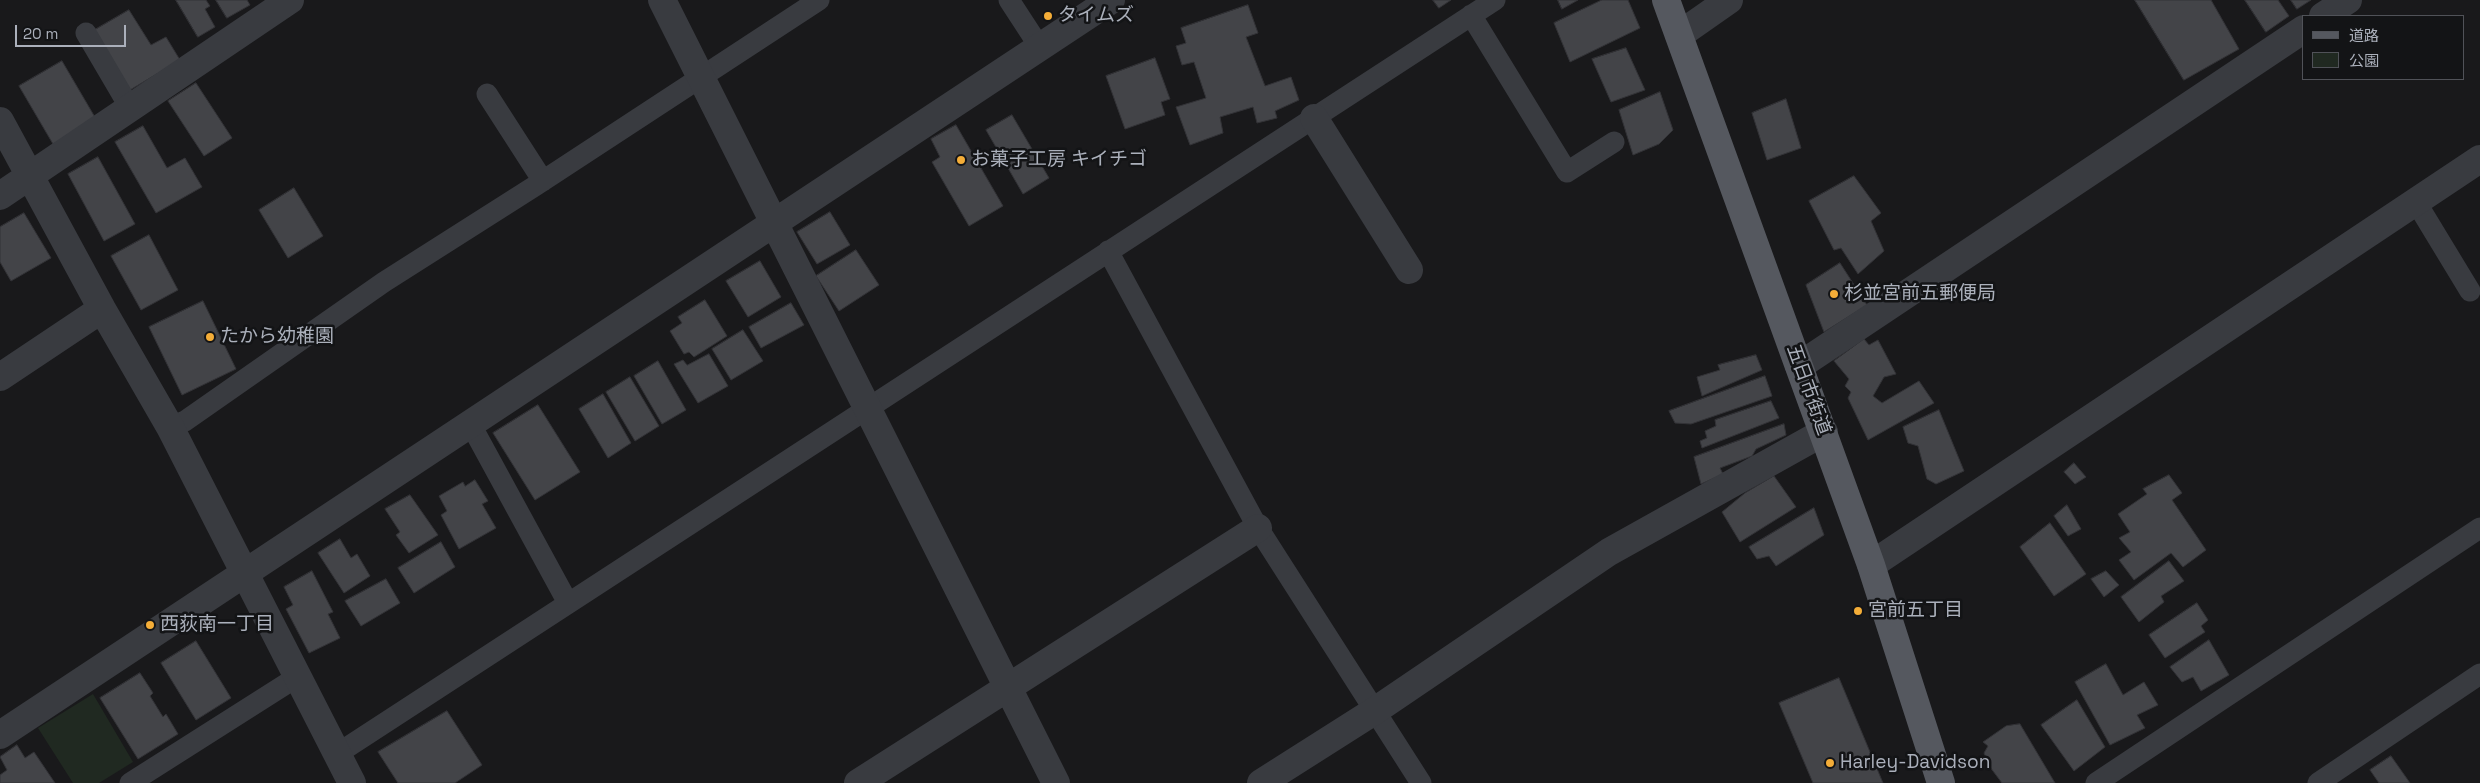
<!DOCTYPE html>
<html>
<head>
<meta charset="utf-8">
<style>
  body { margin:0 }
  #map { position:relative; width:2480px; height:783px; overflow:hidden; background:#19191b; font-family:"Space Grotesk","Noto Sans JP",sans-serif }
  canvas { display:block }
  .legend { position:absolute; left:2302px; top:15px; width:162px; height:65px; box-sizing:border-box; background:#131416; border:1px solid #505258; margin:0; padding:6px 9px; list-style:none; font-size:15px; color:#abb0bb }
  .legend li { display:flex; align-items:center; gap:10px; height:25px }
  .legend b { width:25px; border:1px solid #505258 }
  .scale { position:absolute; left:15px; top:25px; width:111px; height:22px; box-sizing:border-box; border:2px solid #abb0bb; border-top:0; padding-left:6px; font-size:15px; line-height:18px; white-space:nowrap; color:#abb0bb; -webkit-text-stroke:4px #131416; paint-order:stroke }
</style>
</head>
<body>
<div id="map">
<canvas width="2480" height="783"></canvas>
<ul class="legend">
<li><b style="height:6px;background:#55585f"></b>道路</li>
<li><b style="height:14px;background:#202921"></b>公園</li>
</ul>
<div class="scale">20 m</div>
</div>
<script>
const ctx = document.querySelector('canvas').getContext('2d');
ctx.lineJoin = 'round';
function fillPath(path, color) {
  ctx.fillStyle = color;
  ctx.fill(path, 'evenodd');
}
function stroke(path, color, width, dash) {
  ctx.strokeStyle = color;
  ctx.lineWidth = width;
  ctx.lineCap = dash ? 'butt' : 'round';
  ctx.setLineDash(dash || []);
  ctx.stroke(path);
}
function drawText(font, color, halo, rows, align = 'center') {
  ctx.font = font + ' "Space Grotesk","Noto Sans JP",sans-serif';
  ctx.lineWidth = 5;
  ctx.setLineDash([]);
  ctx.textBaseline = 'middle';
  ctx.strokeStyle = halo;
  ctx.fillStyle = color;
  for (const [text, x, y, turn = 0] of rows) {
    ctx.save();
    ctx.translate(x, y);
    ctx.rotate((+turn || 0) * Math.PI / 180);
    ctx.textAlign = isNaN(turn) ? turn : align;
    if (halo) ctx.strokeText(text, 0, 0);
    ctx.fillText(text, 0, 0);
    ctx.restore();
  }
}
fillPath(new Path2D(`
  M93 694 133 762 99 783H73L38 728Z`), '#202921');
const building = new Path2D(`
  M176 0H206L210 6 205 9 215 27 198 37Z
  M216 0H247L250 5 227 18Z
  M1433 0H1451L1439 8Z
  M1558 0H1578L1562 9Z
  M1602 0H1628L1640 28 1570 62 1554 23Z
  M2135 0H2211L2239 49 2184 80Z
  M2245 0H2278L2289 16 2266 32Z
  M2291 0H2311L2297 9Z
  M1248 5 1258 33 1246 37 1265 86 1291 77 1299 100 1275 111 1277 118 1257 123 1253 107 1220 117 1223 133 1190 145 1176 107 1206 98 1194 62 1182 65 1176 46 1186 43 1181 28Z
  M129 10 151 45 166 37 180 60 130 90 93 31Z
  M1626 48 1645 90 1611 102 1592 59Z
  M1155 58 1170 99 1161 102 1165 115 1125 129 1106 76Z
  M62 61 96 119 53 144 19 86Z
  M196 83 232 138 204 156 168 101Z
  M1660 92 1673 130 1659 144 1633 155 1619 110Z
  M1786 99 1801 148 1767 160 1752 113Z
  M1012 115 1049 178 1023 194 986 130Z
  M956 125 1003 206 969 226 932 162 940 157 931 139Z
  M143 126 167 168 185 158 202 187 156 213 115 142Z
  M98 157 135 224 104 241 68 174Z
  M1854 176 1881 213 1871 221 1884 251 1858 274 1841 248 1834 250 1809 201Z
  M294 188 323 236 288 258 259 210Z
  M830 212 850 245 817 264 797 232Z
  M24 213 51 258 11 281 0 262V227Z
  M149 235 178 290 141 310 111 256Z
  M856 250 879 285 839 311 816 276Z
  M760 261 781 297 748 317 726 281Z
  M1840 263 1867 305 1824 332 1806 285Z
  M705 300 727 336 694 357 689 352 684 354 670 331 682 323 678 317Z
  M203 301 236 369 182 395 149 327Z
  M791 303 804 325 761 348 749 327Z
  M743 330 763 361 731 380 712 349Z
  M1864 339 1869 345 1878 340 1896 374 1884 377 1873 396 1882 403 1919 381 1934 403 1868 440 1848 398 1851 392 1845 386 1849 379 1834 361Z
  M709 354 728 386 698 403 674 364 683 360 687 365Z
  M1756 355 1762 370 1702 396 1697 377 1720 370 1718 365Z
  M658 361 686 410 662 424 634 376Z
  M1765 376 1772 396 1691 424 1675 423 1669 411Z
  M630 377 659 426 635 441 606 392Z
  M603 394 631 443 608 458 579 409Z
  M1771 401 1779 418 1702 448 1700 441 1707 438 1705 431 1716 426 1715 420Z
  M538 405 580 472 535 500 493 433Z
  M1939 410 1964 471 1936 484 1927 479 1918 446 1908 443 1903 427Z
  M1784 424 1786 435 1756 449 1752 456 1720 468 1723 474 1701 484 1694 457Z
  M2074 463 2086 477 2075 484 2064 472Z
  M2169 475 2182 493 2172 500 2206 550 2183 567 2171 553 2134 580 2119 560 2131 552 2119 538 2130 532 2118 514 2147 494 2143 489Z
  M1774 476 1796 507 1740 542 1722 512 1745 493Z
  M475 480 488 501 482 504 496 528 459 549 441 515 447 511 439 496 463 482 465 486Z
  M410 495 438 535 409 553 396 535 400 532 385 509Z
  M2067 505 2081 529 2068 536 2054 516Z
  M1814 508 1824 535 1776 566 1769 556 1757 559 1749 547Z
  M2050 523 2086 574 2054 596 2020 547Z
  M340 539 351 558 357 554 370 576 344 593 318 553Z
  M441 542 455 567 414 593 398 568Z
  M2169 561 2184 581 2161 596 2164 602 2139 622 2121 597Z
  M312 571 333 612 328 614 340 638 309 653 286 609 293 605 284 587Z
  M2106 571 2119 585 2104 597 2091 579Z
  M386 579 400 603 361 626 345 601Z
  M2197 603 2208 620 2201 626 2205 632 2165 658 2149 635Z
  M2209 640 2229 675 2201 691 2193 677 2182 682 2170 667Z
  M196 641 231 698 196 720 161 663Z
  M2106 664 2123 695 2144 682 2158 705 2137 715 2145 728 2110 745 2075 682Z
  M140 673 153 693 150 696 163 717 166 714 178 734 138 759 100 698Z
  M1839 678 1883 783H1813L1779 703Z
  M2077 700 2105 747 2074 771 2041 725Z
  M447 711 482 765 455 783H398L378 752Z
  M2020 724 2055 783H2002L1990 767 1984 753 1988 746 1983 742 2006 726Z
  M17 745 25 758 34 752 55 783H0V775L7 770 0 757Z
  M2391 756 2410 783H2379L2370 770Z`);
fillPath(building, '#434448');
stroke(building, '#333337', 1);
stroke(new Path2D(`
  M1009 0 1039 46
  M1471 15 1567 172 1614 142
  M86 33 130 108
  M487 94 543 181
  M2416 202 2470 291
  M1108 251 1258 528 1421 783
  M471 425 568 603
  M170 427 185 421 384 282 535 186 819 0
  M337 754 1495 0
  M130 783 297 677
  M2096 783 2480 528
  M2318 783 2480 674`), '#393b40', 21);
stroke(new Path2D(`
  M662 0 1056 783
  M2323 16 2348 0
  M1679 35 1729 0
  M1314 118 1409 270
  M0 121 102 309 170 427 352 783
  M0 196 290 0
  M1799 366 2304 29
  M0 377 102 309
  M1871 565 2480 159
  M0 735 1111 0
  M858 783 1258 528
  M1261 783 1376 710 1609 552 1824 432`), '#393b40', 28);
stroke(new Path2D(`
  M1666 0 1871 565 1941 783`), '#55585f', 28);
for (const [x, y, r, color] of [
  [1048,16,5,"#f4ad38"],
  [961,160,5,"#f4ad38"],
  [1834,294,5,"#f4ad38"],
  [210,337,5,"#f4ad38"],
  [1858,611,5,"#f4ad38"],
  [150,625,5,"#f4ad38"],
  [1830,763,5,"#f4ad38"]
]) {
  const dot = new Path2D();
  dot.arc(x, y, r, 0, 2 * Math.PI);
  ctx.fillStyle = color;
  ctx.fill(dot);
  stroke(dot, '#131416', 2);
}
drawText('19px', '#abb0bb', '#131416', [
  ["タイムズ",1058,16],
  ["お菓子工房 キイチゴ",971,160],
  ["杉並宮前五郵便局",1844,294],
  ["たから幼稚園",220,337],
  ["宮前五丁目",1868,611],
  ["西荻南一丁目",160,625],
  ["Harley-Davidson",1840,763]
], 'left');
drawText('19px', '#abb0bb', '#131416', [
  ["五日市街道",1808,390,70]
]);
</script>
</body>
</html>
